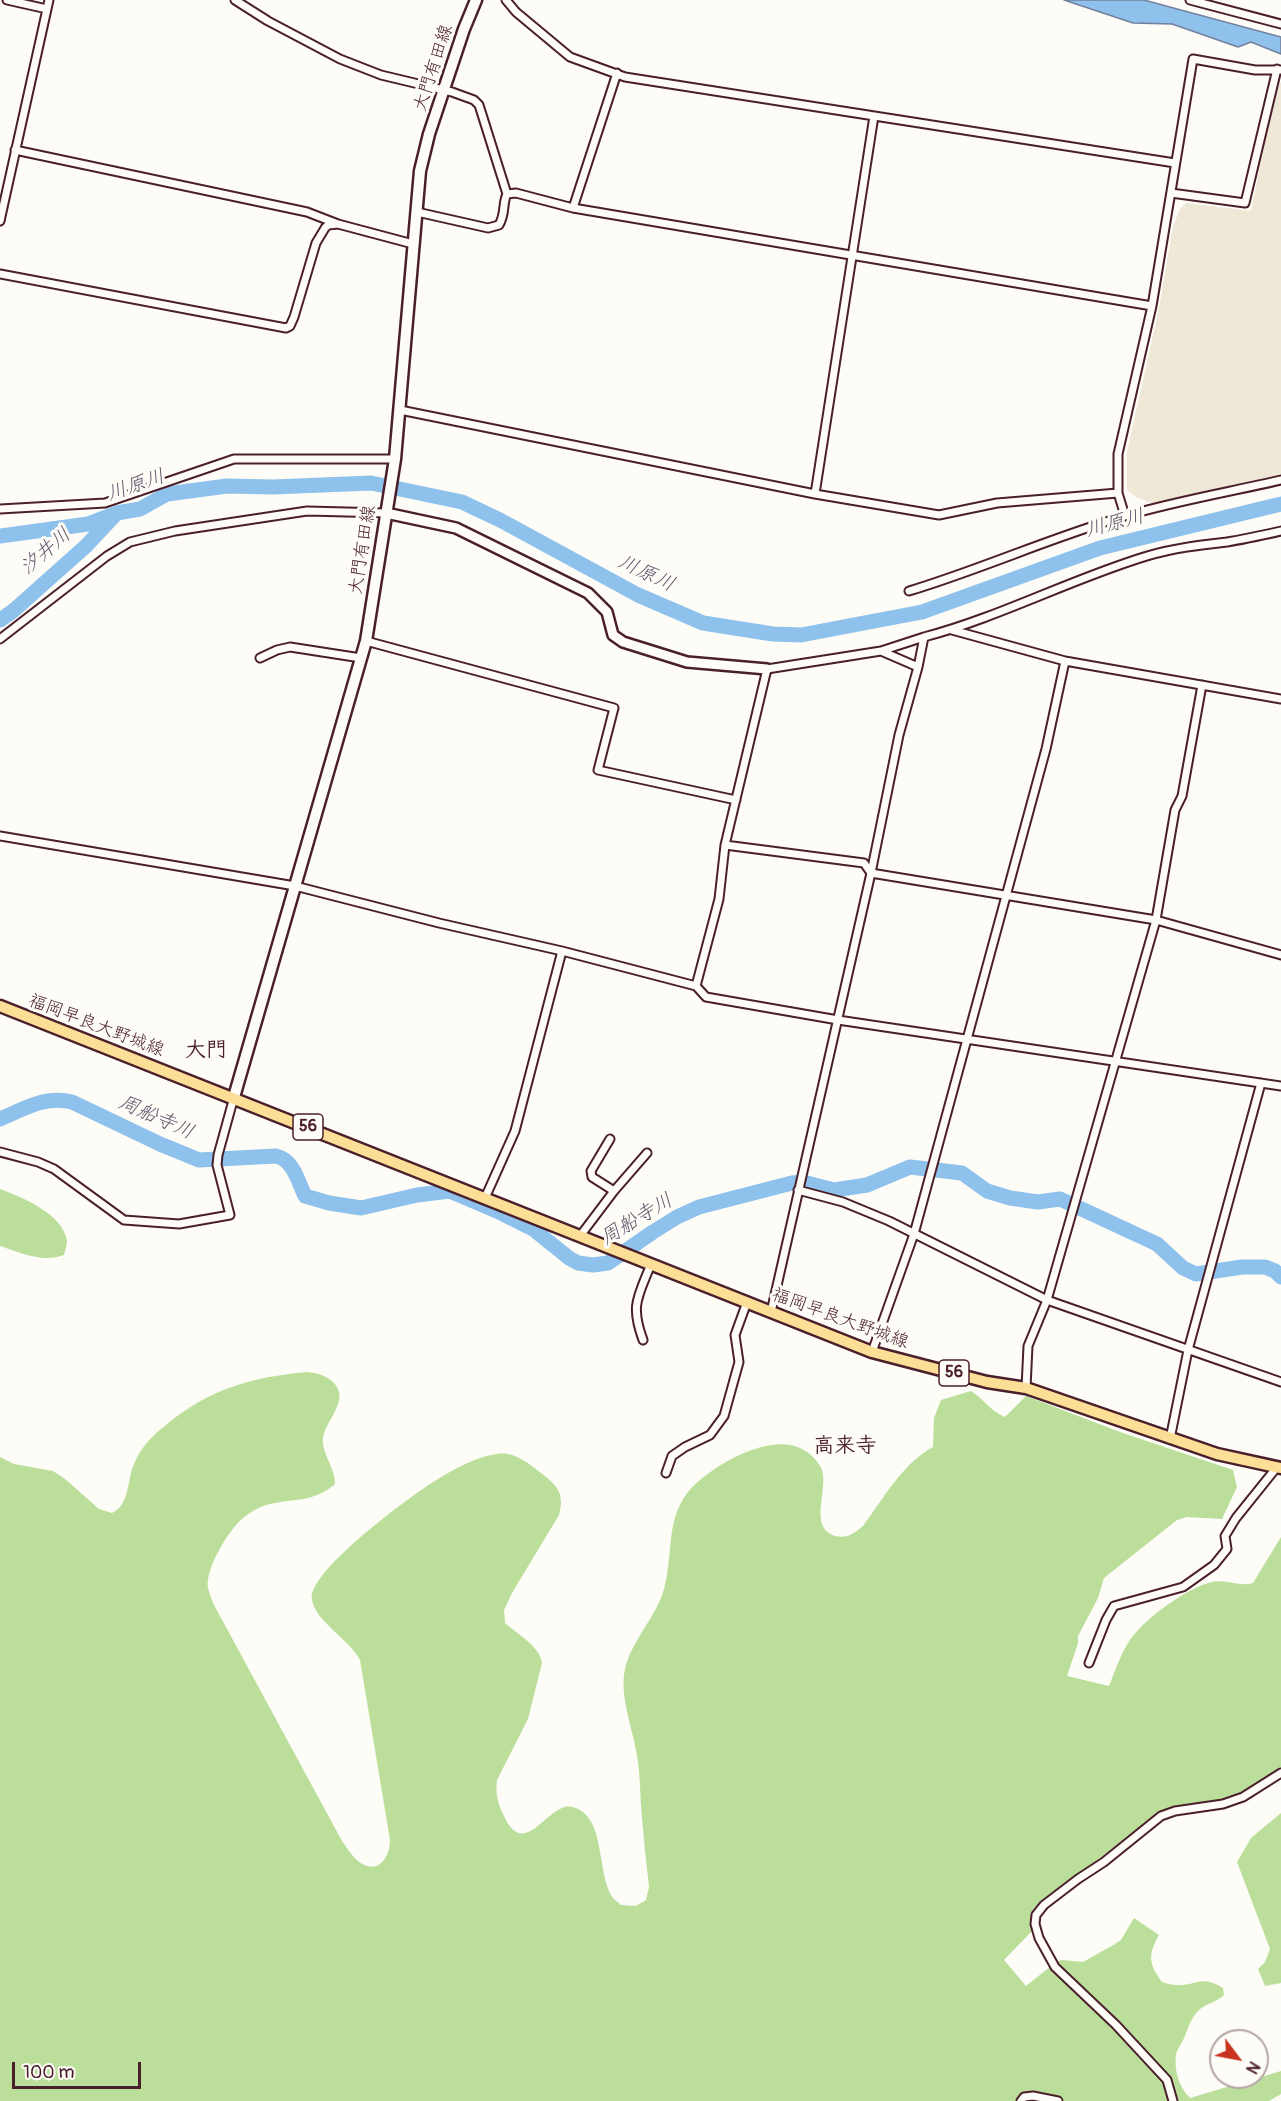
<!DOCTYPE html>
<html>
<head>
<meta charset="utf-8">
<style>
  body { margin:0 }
  #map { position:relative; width:1281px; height:2101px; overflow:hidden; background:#fdfcf7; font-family:Pangolin,sans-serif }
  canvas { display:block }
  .north { position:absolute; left:1209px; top:2029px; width:60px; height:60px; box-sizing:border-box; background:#fdfcf7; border:2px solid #b5a4a5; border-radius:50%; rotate:122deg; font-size:16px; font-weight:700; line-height:24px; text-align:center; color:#4a1f2b }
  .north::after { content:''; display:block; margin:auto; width:21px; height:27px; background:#c8321e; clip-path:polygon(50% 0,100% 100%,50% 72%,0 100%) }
  .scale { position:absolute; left:12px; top:2062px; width:129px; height:27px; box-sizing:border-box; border:3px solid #4a1f2b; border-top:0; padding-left:8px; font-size:18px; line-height:21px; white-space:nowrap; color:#4a1f2b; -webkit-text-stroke:4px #fdfcf7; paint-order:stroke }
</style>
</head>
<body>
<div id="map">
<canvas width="1281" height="2101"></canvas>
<div class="north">N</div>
<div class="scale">100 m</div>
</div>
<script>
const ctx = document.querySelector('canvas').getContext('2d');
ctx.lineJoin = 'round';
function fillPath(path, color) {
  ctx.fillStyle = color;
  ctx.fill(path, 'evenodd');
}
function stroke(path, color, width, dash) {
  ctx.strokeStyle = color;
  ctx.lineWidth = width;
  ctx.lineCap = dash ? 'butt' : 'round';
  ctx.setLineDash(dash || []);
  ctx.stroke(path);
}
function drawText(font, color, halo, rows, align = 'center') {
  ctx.font = font + ' Pangolin,"Klee One",sans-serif';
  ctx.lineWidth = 6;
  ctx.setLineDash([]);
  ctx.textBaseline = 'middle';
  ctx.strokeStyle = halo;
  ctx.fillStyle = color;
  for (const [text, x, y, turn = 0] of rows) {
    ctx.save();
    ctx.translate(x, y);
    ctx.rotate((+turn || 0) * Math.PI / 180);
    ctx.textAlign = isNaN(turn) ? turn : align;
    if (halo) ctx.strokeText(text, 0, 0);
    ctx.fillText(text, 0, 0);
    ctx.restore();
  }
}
fillPath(new Path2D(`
  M1281 82V478L1162 504 1149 502 1136 497 1127 490V452L1159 308 1173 226 1180 209 1186 203 1251 211 1274 95Z`), '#f0e8d6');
fillPath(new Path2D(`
  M0 1189C22 1197 63 1214 67 1241 67 1245 65 1251 64 1255 43 1263 21 1253 0 1246Z
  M307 1372C317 1373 325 1375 333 1382 353 1402 320 1423 323 1444 325 1458 335 1469 335 1484 313 1503 295 1498 270 1504 261 1506 248 1513 242 1519 228 1531 205 1569 208 1588 209 1593 212 1600 214 1605L342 1841C347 1848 353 1858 361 1863 379 1875 390 1856 390 1840L360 1660C349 1639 316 1622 312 1600 306 1573 407 1499 430 1484 449 1472 474 1457 497 1454 516 1451 531 1466 545 1476 560 1488 564 1497 559 1515L512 1593 504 1610 505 1623C517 1634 540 1646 542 1663L528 1719 497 1780C495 1794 498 1804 504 1816 522 1856 542 1816 562 1808 568 1805 574 1807 580 1810 604 1824 598 1872 611 1895 613 1899 618 1902 621 1905L636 1906 646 1900 649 1887C646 1860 643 1833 641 1805 640 1789 640 1772 637 1756 633 1730 621 1701 624 1675 628 1643 656 1619 664 1589 675 1548 663 1510 700 1480 729 1456 793 1421 820 1466 832 1485 806 1526 835 1536 846 1539 855 1533 863 1526 883 1499 903 1463 933 1447L934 1418 941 1400 971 1391C984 1399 990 1411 1005 1417L1026 1396 1120 1432 1233 1470 1237 1487 1222 1519 1187 1517 1177 1520 1104 1578 1098 1598 1078 1636V1643L1067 1676 1109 1686C1115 1671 1121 1653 1130 1640 1144 1619 1188 1587 1212 1582 1226 1579 1240 1587 1253 1583L1281 1537V1769L1247 1791 1217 1802 1160 1812 1033 1909 1035 1928 1004 1960 1026 1986 1056 1962 1062 1960 1083 1962 1115 1944 1121 1940 1134 1918 1159 1935C1148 1955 1148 1963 1162 1982 1166 1983 1171 1985 1176 1985 1197 1986 1200 1974 1223 1988L1224 1995C1216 2003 1205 2003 1197 2012 1191 2019 1189 2026 1186 2033 1184 2041 1177 2048 1176 2055 1174 2071 1179 2087 1190 2098L1281 2071V2094L1269 2101H0V1457L14 1464 53 1471 65 1479 99 1509 112 1513C130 1505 127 1479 134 1464 141 1447 152 1436 166 1425 209 1389 252 1377 307 1372Z
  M1281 1813V1983L1265 1986 1258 1969 1265 1962 1270 1949 1237 1862 1251 1838Z`), '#bbdf9a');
const water = new Path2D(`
  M1064 0H1144L1281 37V54L1251 42 1238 47 1172 24 1133 23Z`);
fillPath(water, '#8ec1eb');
stroke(water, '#73809e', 1.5);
stroke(new Path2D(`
  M0 536 88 524 117 513 140 509 167 494 227 486 273 487 371 483 462 502 500 520 638 595 703 623 773 634 801 635 922 612 1100 548 1281 504
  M0 620 13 611 86 546 115 515
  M0 1119C24 1109 45 1095 72 1102L160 1144 199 1160 276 1156C294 1160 298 1182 305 1196L329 1203 361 1208 417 1195 450 1191 497 1211 533 1229 569 1258 578 1263 593 1265 608 1263 653 1232 677 1217 699 1207 792 1183 803 1182 834 1190 867 1185 910 1167 962 1173 987 1191 1010 1198 1038 1202 1060 1199 1157 1244 1183 1268 1196 1274 1242 1267H1265L1275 1271 1281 1277`), '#8ec1eb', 15);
const minor = new Path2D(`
  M7 0 47 9
  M235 0 268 21 340 59 381 75 452 92 474 100 479 105 507 194C502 204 506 213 499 225L488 228 417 212
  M506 0 516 12 570 57 625 77 1175 163
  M1190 0 1281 24
  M15 150 307 212 338 224 413 244
  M1171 193 1245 203 1277 69
  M507 194 516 193 573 208 1152 306
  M573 208 617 73
  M0 221 49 0
  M0 274 286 328 290 326 294 317 316 243 325 228 328 225 338 224
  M400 410 815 494 939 515 997 503 1118 493
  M815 494 874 116
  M0 509 105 503 234 459H395
  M1125 516 1118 493V454L1152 306 1193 59 1255 70H1281
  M909 591C982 569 1052 537 1125 516 1176 501 1229 492 1281 480
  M952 630 1065 661 1281 699
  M0 639 107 556 130 542 175 531 307 511 386 513
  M366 641 614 708 598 770 736 800
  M881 651 924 637
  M260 658 277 650 290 647 361 658
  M918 667 881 651 767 669 725 845 864 863 871 873 1156 920 1281 955
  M0 836 295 886 439 923 562 951 696 986 706 997 838 1020 1281 1086
  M696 986 719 899 725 845
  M610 1139 591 1171 592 1177 614 1191
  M0 1152 38 1162 54 1169 124 1220 179 1224 230 1215 217 1165 218 1155 234 1097
  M798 1190 843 1202 889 1221 1047 1300 1281 1382
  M485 1198 515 1131 562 951
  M580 1236 614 1191 647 1153
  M771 1312 871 873 899 735 918 667 924 637C1000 617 1071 579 1147 556 1174 548 1200 545 1227 542 1245 539 1263 535 1281 531
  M643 1340C630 1305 638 1297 651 1264
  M872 1352 914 1234 1046 749 1065 661
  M1026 1388 1028 1346 1047 1300 1156 920 1175 810 1182 796 1202 685
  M1170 1439 1188 1350 1261 1083
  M666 1473 672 1456 685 1447 710 1435 724 1416 739 1362 735 1335 747 1302
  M1089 1663 1106 1620 1114 1606 1183 1587 1214 1565 1227 1549 1225 1536 1236 1518 1277 1467
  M1021 2101 1024 2097 1033 2096 1058 2101
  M1173 2101 1167 2080 1116 2025 1055 1967 1039 1938 1035 1924 1036 1915 1044 1905 1078 1879 1104 1862 1161 1816 1175 1811 1223 1804 1243 1797 1281 1773`);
const tertiary = new Path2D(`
  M386 513 456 528 588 593 607 612 613 635 623 642 687 662 767 669`);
const secondary = new Path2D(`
  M234 1097 366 641 395 459 420 171 429 134 464 29 476 0`);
const primary = new Path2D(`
  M0 1006 872 1352 987 1382 1026 1388 1217 1454 1281 1468`);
stroke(minor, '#4a1f2b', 11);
stroke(tertiary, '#4a1f2b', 14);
stroke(secondary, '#4a1f2b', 15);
stroke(primary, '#4a1f2b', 15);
stroke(minor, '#fdfcf7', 7);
stroke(tertiary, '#fdfcf7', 9);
stroke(secondary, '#fdfcf7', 10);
stroke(primary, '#fdde96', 10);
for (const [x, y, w] of [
  [308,1127,30],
  [954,1373,30]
]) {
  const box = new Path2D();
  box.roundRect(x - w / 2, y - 13, w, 26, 4.5);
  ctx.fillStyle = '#fdfcf7';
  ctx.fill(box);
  stroke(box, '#4a1f2b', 1.5);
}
drawText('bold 16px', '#4a1f2b', null, [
  ["56",308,1127],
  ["56",954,1373]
]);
drawText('18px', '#4a1f2b', '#fdfcf7', [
  ["大門有田線",434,68,-72],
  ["大門有田線",363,550,-81],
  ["福岡早良大野城線",96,1026,21],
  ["福岡早良大野城線",840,1319,20]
]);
drawText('italic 20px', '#62586e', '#fdfcf7', [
  ["川原川",136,486,-19],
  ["川原川",1115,524,-15],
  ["汐井川",46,552,-41],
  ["川原川",646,574,25],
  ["周船寺川",156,1118,24],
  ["周船寺川",637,1220,-31]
]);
drawText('bold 21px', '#4a1f2b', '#fdfcf7', [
  ["大門",206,1051],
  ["高来寺",845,1447]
]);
</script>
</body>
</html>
